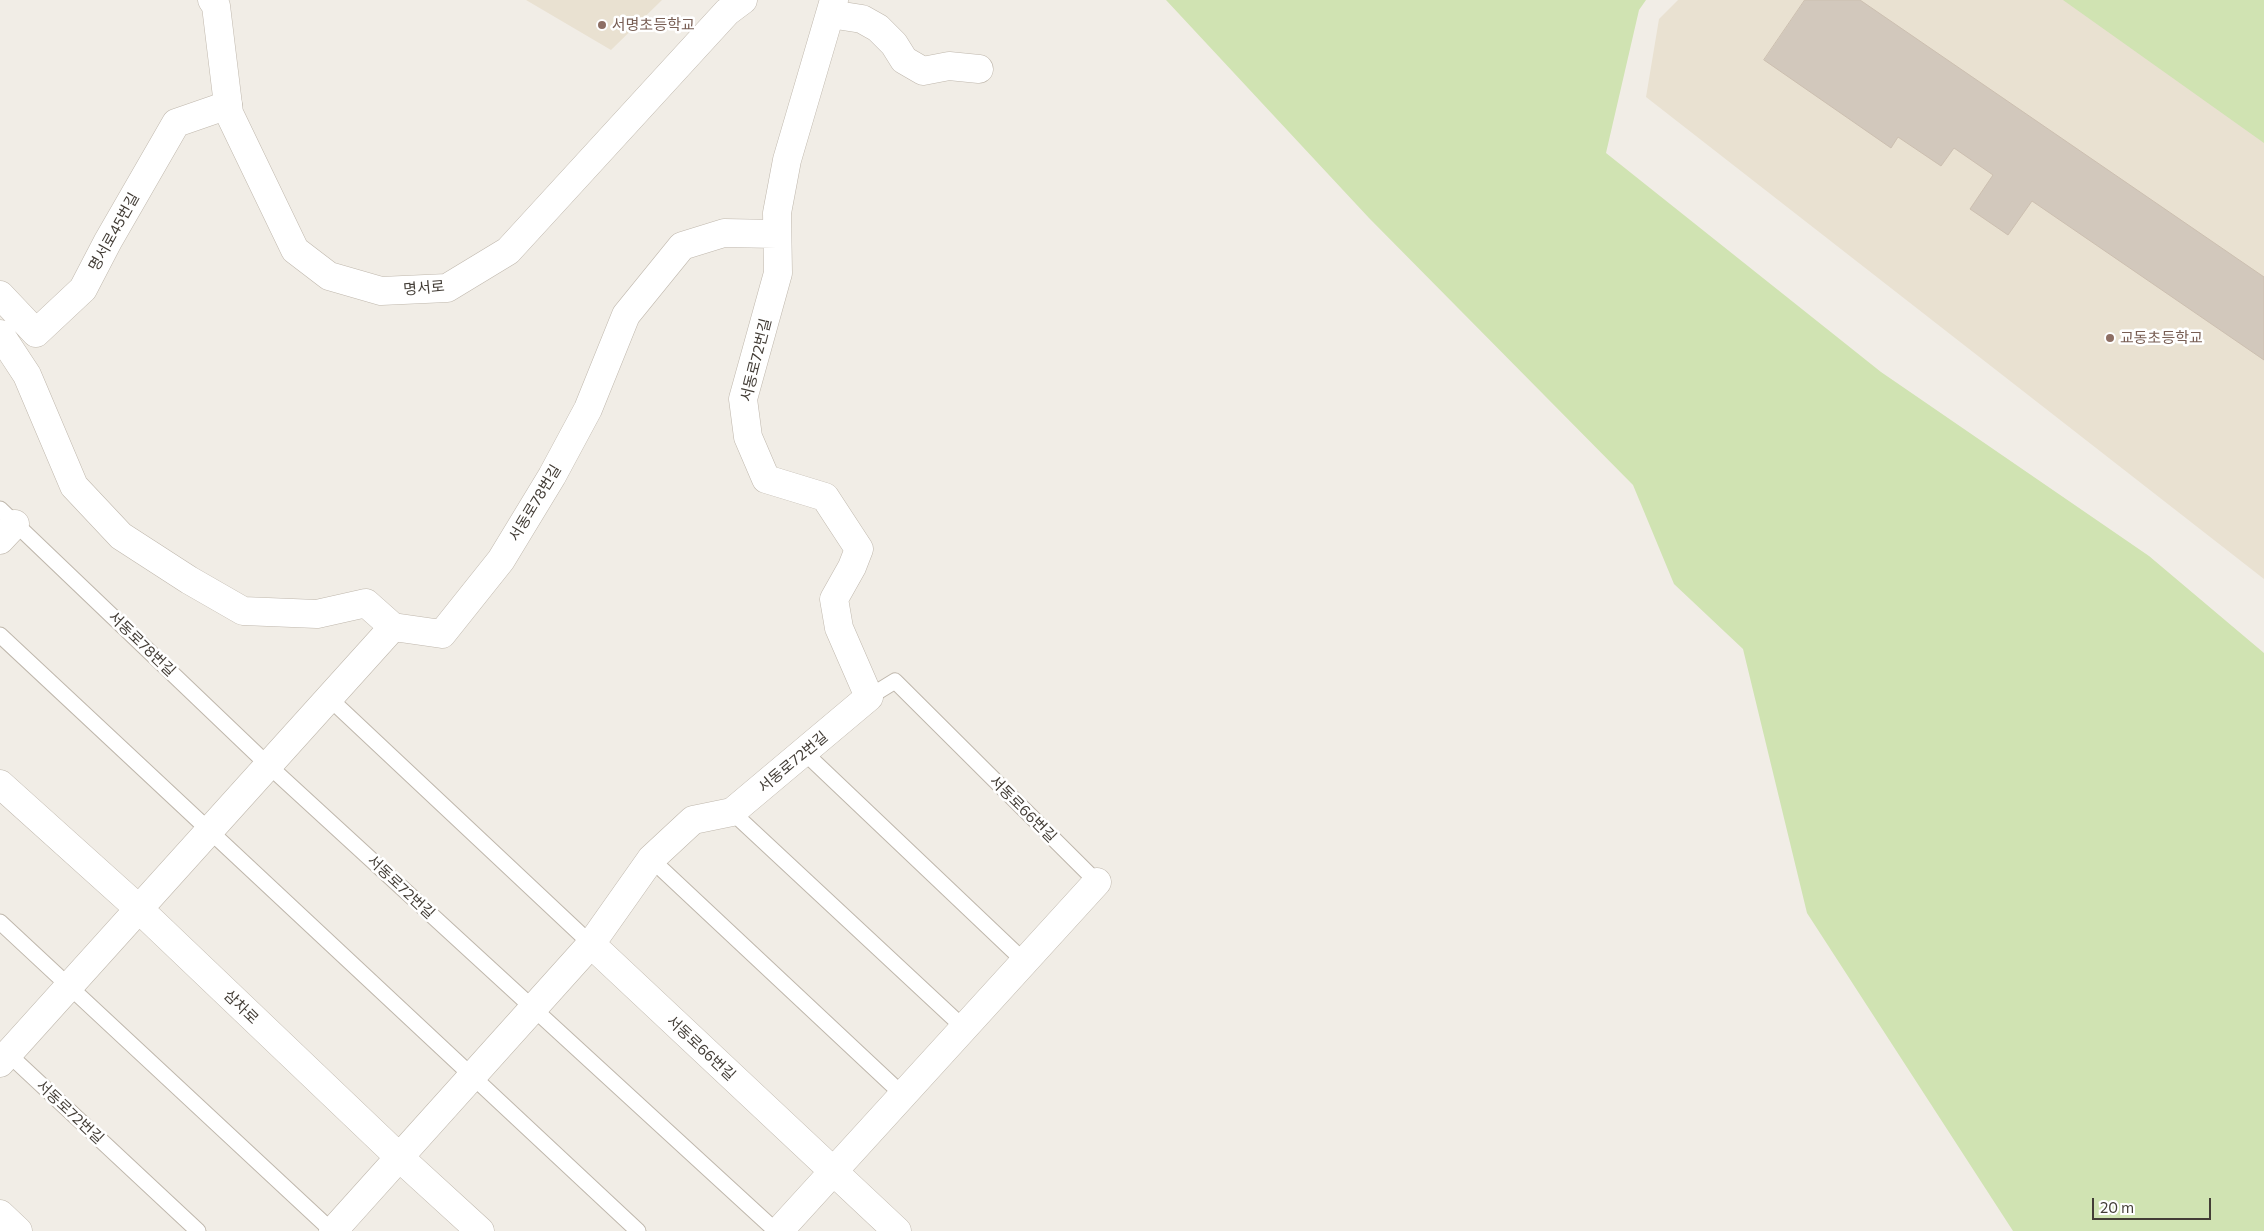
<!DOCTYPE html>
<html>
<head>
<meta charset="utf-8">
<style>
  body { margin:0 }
  #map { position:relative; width:2264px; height:1231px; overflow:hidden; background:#f1ede6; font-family:Commissioner,sans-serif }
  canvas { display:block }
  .scale { position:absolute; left:2092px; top:1198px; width:119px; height:22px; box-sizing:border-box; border:2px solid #433d36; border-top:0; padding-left:6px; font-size:15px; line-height:18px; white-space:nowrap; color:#433d36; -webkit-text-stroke:4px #fff; paint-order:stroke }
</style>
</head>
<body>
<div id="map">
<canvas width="2264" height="1231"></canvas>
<div class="scale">20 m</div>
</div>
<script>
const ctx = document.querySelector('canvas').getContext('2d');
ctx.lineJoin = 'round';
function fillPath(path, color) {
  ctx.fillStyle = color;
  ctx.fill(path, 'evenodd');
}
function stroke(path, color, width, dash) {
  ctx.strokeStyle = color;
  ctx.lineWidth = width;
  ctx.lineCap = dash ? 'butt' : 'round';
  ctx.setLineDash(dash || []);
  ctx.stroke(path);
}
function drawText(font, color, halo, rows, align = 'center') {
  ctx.font = font + ' Commissioner,"Noto Sans KR",sans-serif';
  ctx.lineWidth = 5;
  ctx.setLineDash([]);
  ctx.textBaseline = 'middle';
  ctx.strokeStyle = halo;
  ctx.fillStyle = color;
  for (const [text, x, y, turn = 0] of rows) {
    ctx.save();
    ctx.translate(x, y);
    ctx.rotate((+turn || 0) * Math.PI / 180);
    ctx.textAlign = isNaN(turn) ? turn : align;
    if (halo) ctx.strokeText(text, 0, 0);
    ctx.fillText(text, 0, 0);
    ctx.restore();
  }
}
fillPath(new Path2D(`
  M526 0H662L611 50Z
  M1678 0H2264V579L1646 97 1659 19Z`), '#e9e1d1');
fillPath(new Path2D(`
  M1166 0H1646L1639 10 1606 153 1881 372 2149 556 2264 653V1231H2013L1807 913 1743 649 1674 584 1633 485 1369 218Z
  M2063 0H2264V143Z`), '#d0e3b2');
const building = new Path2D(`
  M1805 0H1860L2264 277V360L2032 201 2008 235 1970 209 1993 175 1954 148 1941 166 1898 137 1891 148 1764 60Z`);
fillPath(building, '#d2c8bc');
stroke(building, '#ccbfb0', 1);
const service = new Path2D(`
  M0 509 268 765 776 1231
  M0 635 638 1231
  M869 697 895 681 1097 882
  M329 698 591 944
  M805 753 1025 962
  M732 812 964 1028
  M651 859 903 1095
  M0 922 332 1231
  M3 1049 198 1231`);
const minor = new Path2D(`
  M830 14 862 19 878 28 894 44 904 60 923 71 949 66 979 69
  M0 295 36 333 83 289 108 241 176 123 228 105
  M0 334 27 375 74 486 121 536 189 580 243 611 317 614 366 603 393 627
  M0 540 15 524
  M393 627 442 634 501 560 552 476 588 409 626 315 682 246 724 233 777 234
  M0 784 139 909 399 1157 480 1231
  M591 944 897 1231
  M0 1063 393 627
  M333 1231 591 944 651 859 693 820 732 812 869 697 839 628 834 599 852 567 859 549 825 497 766 479 748 437 743 399 778 273 777 213 787 160 834 0
  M779 1231 1097 882`);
const tertiary = new Path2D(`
  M212 0 216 6 229 113 295 250 329 276 381 291 447 288 508 251 727 12 743 0
  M0 1214 18 1231`);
stroke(service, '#bfb7ac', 17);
stroke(minor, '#bfb7ac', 29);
stroke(tertiary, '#bfb7ac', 29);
stroke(service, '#fff', 15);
stroke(minor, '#fff', 28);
stroke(tertiary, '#fff', 28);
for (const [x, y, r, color] of [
  [602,25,5,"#8d6e63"],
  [2110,338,5,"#8d6e63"]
]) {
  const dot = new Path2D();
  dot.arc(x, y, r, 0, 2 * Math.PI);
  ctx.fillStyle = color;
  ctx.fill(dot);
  stroke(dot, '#fff', 2);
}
drawText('15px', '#785e54', '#fff', [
  ["서명초등학교",612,25],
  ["교동초등학교",2120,338]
], 'left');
drawText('15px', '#433d36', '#fff', [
  ["명서로45번길",114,232,-61],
  ["명서로",424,288,-5],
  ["서동로72번길",756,360,-76],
  ["서동로78번길",535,503,-59],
  ["서동로78번길",142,644,44],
  ["서동로72번길",793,762,-40],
  ["서동로66번길",1023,809,45],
  ["서동로72번길",401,887,43],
  ["삼차로",241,1007,44],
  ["서동로66번길",701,1048,43],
  ["서동로72번길",70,1112,43]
]);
</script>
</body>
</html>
